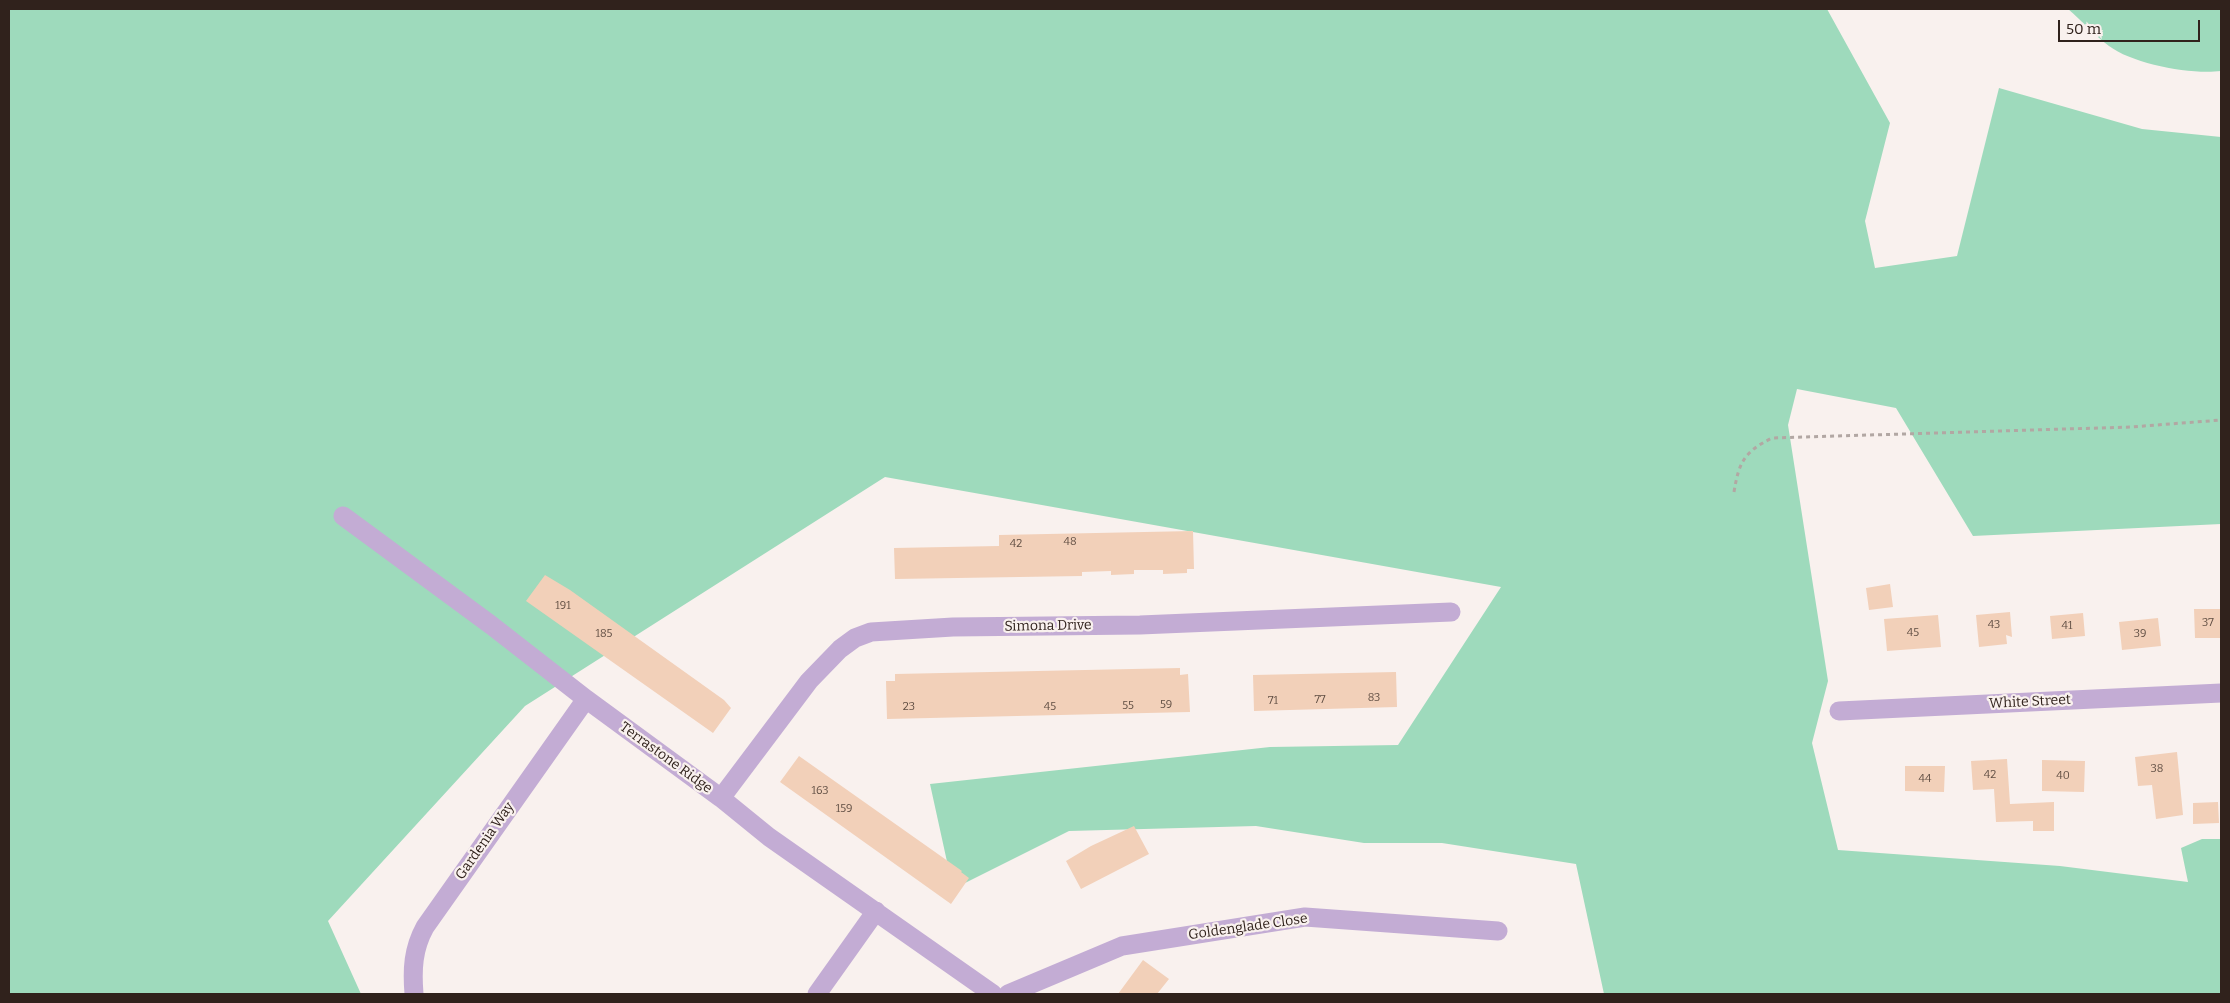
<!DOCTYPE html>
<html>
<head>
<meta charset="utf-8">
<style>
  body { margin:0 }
  #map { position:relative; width:2230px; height:1003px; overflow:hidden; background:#f9f1ee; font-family:Bitter,serif }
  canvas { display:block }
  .frame { position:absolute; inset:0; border:10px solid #30221c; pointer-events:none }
  .scale { position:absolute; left:2058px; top:20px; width:142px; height:22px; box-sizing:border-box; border:2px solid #30221c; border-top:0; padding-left:6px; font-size:15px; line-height:18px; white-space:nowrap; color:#30221c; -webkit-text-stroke:4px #f9f1ee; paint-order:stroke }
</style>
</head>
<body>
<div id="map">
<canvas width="2230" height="1003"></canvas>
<div class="frame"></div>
<div class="scale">50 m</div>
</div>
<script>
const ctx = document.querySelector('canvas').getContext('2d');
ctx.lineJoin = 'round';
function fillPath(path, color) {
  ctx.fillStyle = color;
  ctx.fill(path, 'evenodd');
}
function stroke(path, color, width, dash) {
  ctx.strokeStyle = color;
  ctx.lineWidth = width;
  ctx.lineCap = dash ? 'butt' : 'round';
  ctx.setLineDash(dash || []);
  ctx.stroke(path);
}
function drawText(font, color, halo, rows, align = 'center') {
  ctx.font = font + ' Bitter,serif';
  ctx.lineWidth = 4.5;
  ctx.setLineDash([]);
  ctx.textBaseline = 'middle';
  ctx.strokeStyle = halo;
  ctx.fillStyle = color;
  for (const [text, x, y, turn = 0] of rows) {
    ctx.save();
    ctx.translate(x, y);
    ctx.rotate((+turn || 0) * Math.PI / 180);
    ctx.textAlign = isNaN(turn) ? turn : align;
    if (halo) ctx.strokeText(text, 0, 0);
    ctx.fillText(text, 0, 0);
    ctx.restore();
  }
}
fillPath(new Path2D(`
  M9 9H1827L1890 123 1865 221 1875 268 1957 256 1999 88 2142 129 2221 137V524L1973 536 1896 408 1797 389 1788 425 1828 681 1812 743 1838 850 2060 866 2188 882 2181 848 2202 839H2221V994H1604L1576 864 1442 843H1364L1256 826 1069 831 953 889 930 784 1270 747 1398 745 1501 587 885 477 525 706 328 921 361 994H9Z
  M2068 9H2221V71C2191 75 2133 64 2109 46 2094 35 2082 21 2068 9Z`), '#9edabc');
fillPath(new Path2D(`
  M1193 531 1194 569H1187V573L1163 574V570H1134V574L1111 575V571L1082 572V576L895 579 894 548 999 546V535Z
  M545 575 570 590 724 700 731 708 713 733 526 601Z
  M1890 584 1893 607 1869 610 1866 588Z
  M2194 609H2221V638H2195Z
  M2010 612 2012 637 2006 635 2007 644 1979 647 1976 615Z
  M2083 613 2085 636 2052 639 2050 616Z
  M1938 615 1941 647 1887 651 1884 619Z
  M2158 618 2161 646 2122 650 2119 622Z
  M1180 668V675L1188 674 1190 712 887 719 886 681H895V674Z
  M1396 672 1397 707 1254 711 1253 675Z
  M2177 752 2183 815 2156 819 2152 785 2138 786 2135 757Z
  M799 756 962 871 961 872 969 878 951 904 780 782Z
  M2007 759 2010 804 2054 802V831H2033V821L1996 822 1994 789 1973 790 1971 761Z
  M2042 760 2085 761 2084 792 2042 791Z
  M1905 766H1945L1944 792 1905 791Z
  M2218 802 2219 823 2193 824V803Z
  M1134 826 1149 854 1081 889 1066 861 1091 846Z
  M1143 960 1169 979 1157 994H1118Z`), '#f2d0b9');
stroke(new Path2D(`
  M1734 492C1739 462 1744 452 1772 438L2131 427 2221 420`), '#b2a7a3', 3, [4, 4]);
stroke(new Path2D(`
  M343 516 491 625 586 699 721 798 769 837 993 994
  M1839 711 2221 693
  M721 798 809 681 840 649 855 638 871 632 953 627 1140 625 1451 612
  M414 994C412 969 413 949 425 927L586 699
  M817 994 876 911
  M1008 994 1122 946 1305 917 1498 931`), '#c3acd4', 19);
drawText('11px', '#604e43', null, [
  ["48",1070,542],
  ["42",1016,544],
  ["191",563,606],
  ["37",2208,623],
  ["43",1994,625],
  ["41",2067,626],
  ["45",1913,633],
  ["185",604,634],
  ["39",2140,634],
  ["83",1374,698],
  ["77",1320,700],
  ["71",1273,701],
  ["59",1166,705],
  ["55",1128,706],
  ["23",909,707],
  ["45",1050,707],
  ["38",2157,769],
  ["42",1990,775],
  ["40",2063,776],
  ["44",1925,779],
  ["163",820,791],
  ["159",844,809]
]);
drawText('14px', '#30221c', '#f9f1ee', [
  ["Simona Drive",1048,626,-1],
  ["White Street",2030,702,-3],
  ["Terrastone Ridge",666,758,36],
  ["Gardenia Way",485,841,-55],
  ["Goldenglade Close",1248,927,-8]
]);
</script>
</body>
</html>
